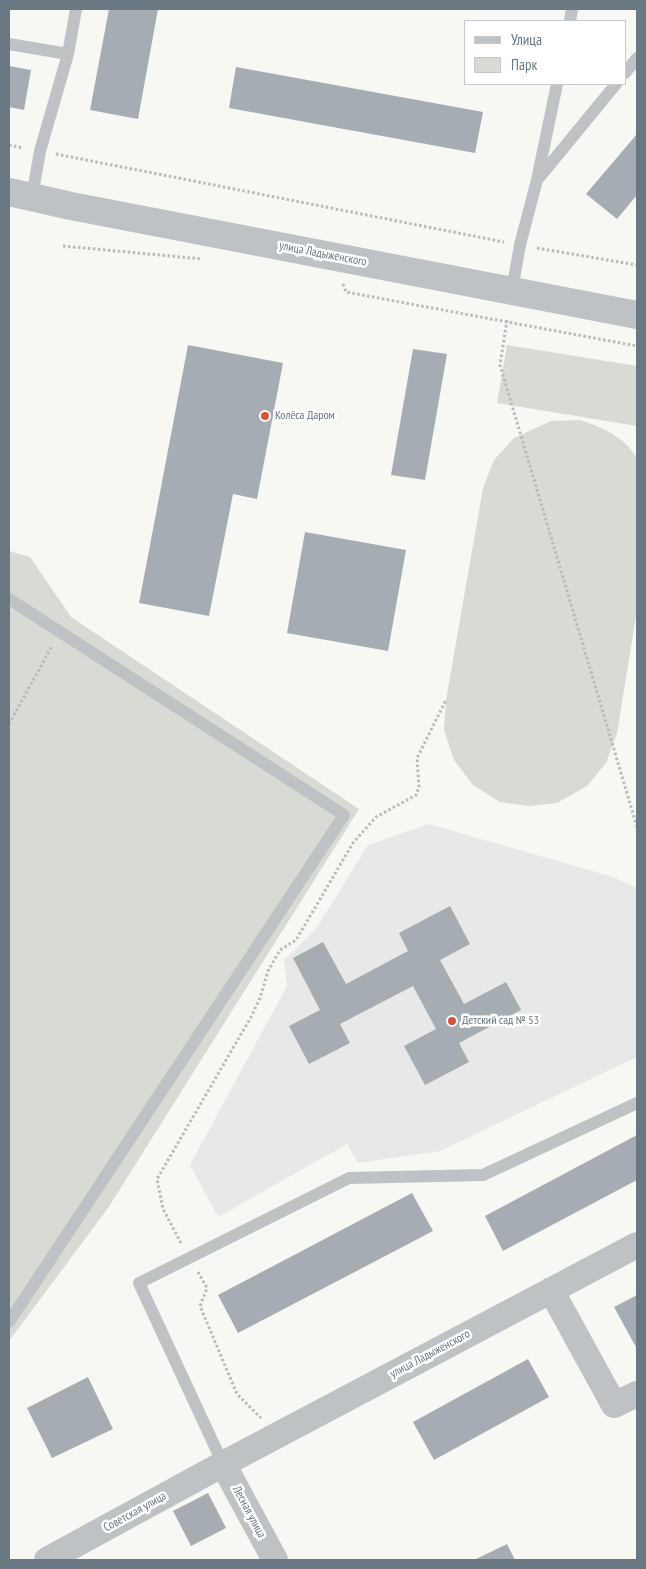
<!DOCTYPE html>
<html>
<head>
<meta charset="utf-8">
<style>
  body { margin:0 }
  #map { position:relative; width:646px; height:1569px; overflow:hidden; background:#f7f7f4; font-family:"PT Sans Narrow",sans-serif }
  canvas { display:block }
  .frame { position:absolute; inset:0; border:10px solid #697882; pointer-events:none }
  .legend { position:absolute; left:464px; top:20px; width:162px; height:65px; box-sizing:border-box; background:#fff; border:1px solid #c3c9cd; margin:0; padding:6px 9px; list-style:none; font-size:15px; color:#697882 }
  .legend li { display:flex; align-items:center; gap:10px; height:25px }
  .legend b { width:25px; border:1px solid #c3c9cd }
</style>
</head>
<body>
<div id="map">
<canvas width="646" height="1569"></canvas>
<div class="frame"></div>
<ul class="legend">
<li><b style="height:6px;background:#bec2c5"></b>Улица</li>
<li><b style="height:14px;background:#d7dbd4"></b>Парк</li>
</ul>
</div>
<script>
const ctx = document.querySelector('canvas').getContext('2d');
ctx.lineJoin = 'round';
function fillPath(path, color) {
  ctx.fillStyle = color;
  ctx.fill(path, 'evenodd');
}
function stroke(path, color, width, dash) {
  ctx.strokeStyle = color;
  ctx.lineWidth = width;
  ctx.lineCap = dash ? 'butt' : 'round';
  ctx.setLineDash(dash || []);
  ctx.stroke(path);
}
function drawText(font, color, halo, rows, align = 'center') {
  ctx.font = font + ' "PT Sans Narrow",sans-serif';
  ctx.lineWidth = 5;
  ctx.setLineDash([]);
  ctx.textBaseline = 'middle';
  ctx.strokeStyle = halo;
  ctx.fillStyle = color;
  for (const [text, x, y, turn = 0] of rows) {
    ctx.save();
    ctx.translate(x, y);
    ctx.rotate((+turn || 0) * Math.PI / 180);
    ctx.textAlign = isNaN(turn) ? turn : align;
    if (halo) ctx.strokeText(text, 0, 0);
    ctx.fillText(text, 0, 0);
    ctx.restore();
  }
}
fillPath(new Path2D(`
  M429 824 610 876 637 888V1057L440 1151 358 1163 347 1144 218 1217 190 1165 287 986 284 960 315 930 368 845Z`), '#e7e8e7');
fillPath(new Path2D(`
  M507 345 637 366V426L497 403Z
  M580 420C603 428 624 436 637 458V610L617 733 606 763 587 786 557 803 528 806 500 802 473 785 454 760 444 730 446 700 483 488 494 460 514 438 551 421Z
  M9 551 30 557 71 617 359 809 108 1208 9 1341Z`), '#d7dbd4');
fillPath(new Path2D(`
  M109 9H158L138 119 90 110Z
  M9 66 31 70 24 110 9 107Z
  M236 67 483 112 475 153 229 108Z
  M637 134V195L617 219 586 194Z
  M188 345 283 363 257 499 233 494 209 616 139 603Z
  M413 349 447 354 425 480 391 475Z
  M305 532 406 550 388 651 287 633Z
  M450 906 470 944 440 960 464 1004 506 982 521 1010 459 1043 469 1062 425 1085 404 1046 436 1029 413 986 340 1024 350 1043 309 1064 289 1026 320 1010 293 958 323 942 346 984 408 951 399 933Z
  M637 1135V1180L503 1251 485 1216Z
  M412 1193 433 1231 238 1333 218 1295Z
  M637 1295V1349L614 1307Z
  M528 1359 549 1397 434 1460 413 1422Z
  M88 1377 113 1429 52 1458 27 1408Z
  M208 1493 226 1528 191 1546 173 1511Z
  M507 1544 515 1560H474Z`), '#a6adb2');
stroke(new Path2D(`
  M9 145 23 148
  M56 154 504 242
  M63 246 202 259
  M537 248 637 265
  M343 284 346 292 637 346
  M507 320 500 365 637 827
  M9 724 52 646
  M181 1243 163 1209 157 1179 251 1017 260 998 268 971 280 950 296 940 353 843 376 817 416 795 419 787 417 758 446 700
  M198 1272 207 1288 200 1306 237 1394 261 1418`), '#b8bbbd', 3, [2.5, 2.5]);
stroke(new Path2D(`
  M570 21 572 9
  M9 44 68 54
  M625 73 637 58
  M538 179 616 84
  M32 197 40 151 68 54 76 9
  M512 290 520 245 537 180 557 84
  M9 599 344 815 9 1322
  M223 1464 139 1283 349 1178 483 1175 637 1103`), '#bec2c5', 12);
stroke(new Path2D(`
  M551 1290 614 1405 637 1394
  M223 1464 275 1560
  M47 1560 223 1464 637 1245`), '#bec2c5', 26);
stroke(new Path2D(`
  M9 192 71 206 637 315`), '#bec2c5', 28);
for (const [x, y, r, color] of [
  [265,416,5,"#d25638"],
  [452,1021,5,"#d25638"]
]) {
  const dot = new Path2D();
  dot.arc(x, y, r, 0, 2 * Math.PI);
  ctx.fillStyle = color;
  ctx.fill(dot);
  stroke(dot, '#fff', 2);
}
drawText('12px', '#697882', '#fff', [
  ["улица Ладыженского",323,254,11],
  ["улица Ладыженского",430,1354,-28],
  ["Советская улица",135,1512,-29],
  ["Лесная улица",249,1512,62]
]);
drawText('12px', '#697882', '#fff', [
  ["Колёса Даром",275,416],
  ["Детский сад № 53",462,1021]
], 'left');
</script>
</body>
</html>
